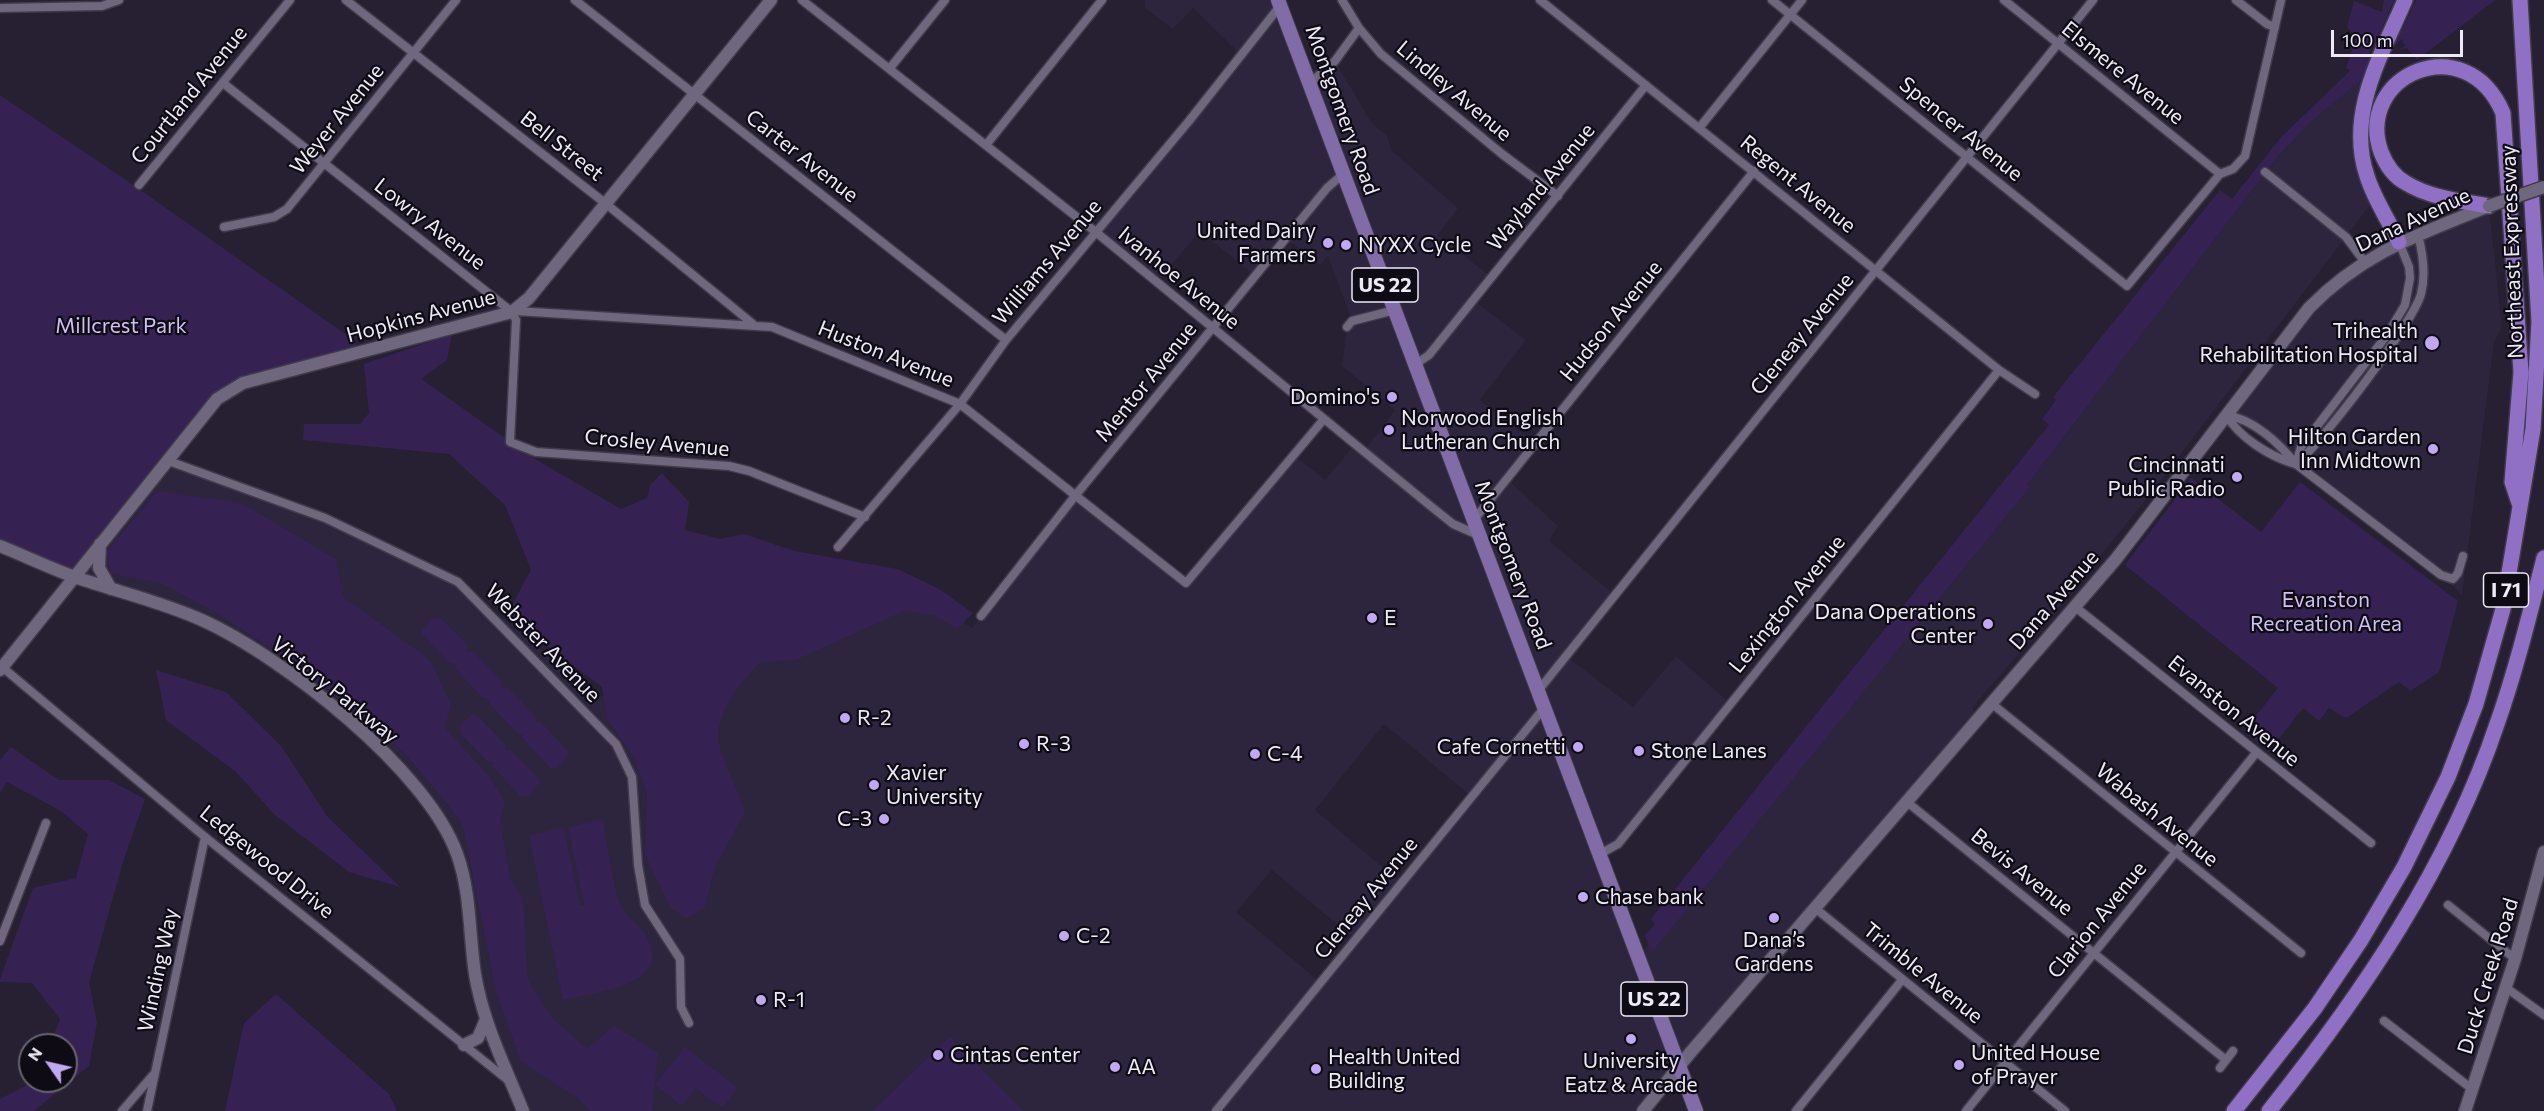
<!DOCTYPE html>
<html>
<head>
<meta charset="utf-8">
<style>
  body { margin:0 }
  #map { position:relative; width:2544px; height:1111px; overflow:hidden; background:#262032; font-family:Commissioner,sans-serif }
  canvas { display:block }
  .north { position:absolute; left:18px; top:1033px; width:60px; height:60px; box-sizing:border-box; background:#0e0b14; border:2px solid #67646e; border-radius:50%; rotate:304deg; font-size:16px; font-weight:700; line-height:24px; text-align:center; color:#ede9f6 }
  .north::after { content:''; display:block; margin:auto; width:21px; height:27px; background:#c1a8f3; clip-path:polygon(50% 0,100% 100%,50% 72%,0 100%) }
  .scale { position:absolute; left:2331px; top:30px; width:132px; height:27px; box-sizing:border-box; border:3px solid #ede9f6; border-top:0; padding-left:8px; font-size:18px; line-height:21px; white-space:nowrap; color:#ede9f6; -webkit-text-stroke:4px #0e0b14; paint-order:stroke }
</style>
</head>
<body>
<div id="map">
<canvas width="2544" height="1111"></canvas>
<div class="north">N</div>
<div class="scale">100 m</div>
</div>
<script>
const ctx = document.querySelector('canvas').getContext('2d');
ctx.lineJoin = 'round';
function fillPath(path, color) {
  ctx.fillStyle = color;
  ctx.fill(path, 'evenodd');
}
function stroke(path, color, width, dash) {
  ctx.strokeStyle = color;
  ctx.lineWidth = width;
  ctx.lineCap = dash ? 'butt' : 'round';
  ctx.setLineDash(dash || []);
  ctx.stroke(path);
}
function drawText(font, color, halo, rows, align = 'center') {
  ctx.font = font + ' Commissioner,sans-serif';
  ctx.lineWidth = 4.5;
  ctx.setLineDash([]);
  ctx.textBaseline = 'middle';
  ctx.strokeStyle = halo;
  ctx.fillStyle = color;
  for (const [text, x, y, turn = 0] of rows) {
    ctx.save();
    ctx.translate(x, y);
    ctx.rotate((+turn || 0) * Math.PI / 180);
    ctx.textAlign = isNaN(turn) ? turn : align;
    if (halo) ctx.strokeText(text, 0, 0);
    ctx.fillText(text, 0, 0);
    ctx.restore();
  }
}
fillPath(new Path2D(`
  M1145 0H1278L1310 82 1335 61 1371 122 1387 136 1391 150 1458 208 1438 235 1491 277 1473 300 1526 340 1480 400 1535 444 1507 479 1558 526 1549 541 1615 595 1566 656 1633 707 1676 656 1730 703 1618 844 1600 854 1639 956 1728 846 1898 649 2029 488 2027 485 2279 155 2313 120 2364 77 2355 104 2352 137 2358 178 2370 205 2152 492 2068 596 1972 708 1980 716 1643 1111H523L489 1030 452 840 376 743 224 630 74 577 166 460 325 518 458 582 600 697 842 573 941 607 972 628 1075 496 1186 583 1294 455 1325 480 1355 444 1364 451 1395 410 1342 366 1347 327 1352 321 1328 256 1320 265 1286 238 1255 276 1200 231 1157 282 1097 233 1242 56 1193 8 1173 29 1145 8ZM1384 724 1471 796 1401 883 1315 810ZM1272 870 1356 940 1320 982 1236 912Z
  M2489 206 2502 327 2494 342 2462 595 2441 575 2243 418 2226 415 2337 280Z`), '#2d243d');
fillPath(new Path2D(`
  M2384 0H2394L2375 44 2369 51 2371 57 2402 30 2416 0H2495L2417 60 2407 48 2399 50 2405 46 2402 39 2370 66 2367 75 2313 120 2279 155 2027 485 2030 487 1652 952 1645 935 1655 924 1651 919 2049 425 2042 419 2056 400 2053 397 2220 190 2232 199 2282 136 2347 74 2350 70 2346 68 2356 38 2347 27 2354 1 2382 12Z
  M0 95 136 187 351 338 361 352 233 387 74 577 0 546Z
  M452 334 447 360 421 379 535 459 621 509 647 498 650 485 662 473 689 502 685 530 720 539 744 534 794 551 898 569 939 589 973 613 957 629 936 616 906 610 796 660 760 662C742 681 714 713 719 742 722 761 739 792 745 812L715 867 705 907 686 919 671 908 645 855 647 792 633 755 607 719 602 687 506 616 531 570 505 505 449 454 303 440 304 424H360L369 413 364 364Z
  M2191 478 2261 532 2300 482 2458 601 2439 672 2410 691 2399 682 2346 718 2329 708 2319 721 2303 708 2269 751 2244 731 2278 688 2125 565Z
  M158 491 241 503 336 559 343 597 430 660 451 704 445 728 487 774 505 801 500 820 510 878 523 898 528 980 551 1017 587 1049 614 1026 658 1053 652 1111H590L580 1099 521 1061 496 991 462 822 407 755 305 670 222 616 161 583 111 574 107 551Z
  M434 617 440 618 468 646 467 652H473L502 681 501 687H507L535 716V722H541L568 751V756L557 768H550L523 738V734L517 733 490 704 489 699 483 698 456 669 455 664 450 663 422 634V629Z
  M156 670 226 692 281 746 327 816 400 887 349 872 275 815 236 772 166 720Z
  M471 715H477L505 744V750L511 751 539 779V784L528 796H520L493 767V761H487L460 733V726Z
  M11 747 59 780H109L145 799 123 862 89 982 97 1023 89 1066 34 1111H0V1099L35 1081H66V1045H50L60 1019 32 983 0 982V979L33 888 76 878 88 834 61 811 7 782 0 793V760Z
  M603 819C606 836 615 899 622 909 628 919 640 925 646 936 675 986 594 992 563 1000L529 835 564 828 580 905H584L568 827Z
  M276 994 389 1094 397 1111H225L244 1023Z
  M950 1037 1023 1111H873Z
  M685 1047 738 1088 722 1108 696 1088 682 1106 655 1085Z`), '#352252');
const street = new Path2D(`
  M346 0 605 203 753 324
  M575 0 1006 340
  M802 0 1097 233 1433 508 1453 524 1478 535
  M1342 0 1359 28 1381 54 1502 154 1558 196
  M1540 0 1999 370 2035 394
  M1772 0 2127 286 2220 174 2233 169 2245 156 2281 0
  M2004 0 2220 174
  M2236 0 2267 24 2275 27
  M0 8 102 6 119 0
  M890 68 945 0
  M223 83 512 312 516 320 510 442 536 452 729 466 749 471 865 517
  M1310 83 1335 61 1359 28
  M1700 127 1802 0
  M986 145 1102 0
  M2265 172 2346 237 2364 261
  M139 185 290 0
  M224 227 274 217 287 209 456 0
  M516 311 772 327 960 404 1186 583 1324 419
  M1347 327 1352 321 1395 310
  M1416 364 1429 355 1646 85
  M2226 415C2253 419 2279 443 2296 464L2441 575 2453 579 2458 573 2463 556
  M2226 415C2240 438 2269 456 2295 464
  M166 460 325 518 458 582 616 744 632 777 638 865 645 905 680 959 681 1007 689 1023
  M2296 464C2321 444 2413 323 2421 294 2426 275 2423 254 2418 235
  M2296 464 2301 447 2387 335 2405 305 2410 278 2409 267 2399 242
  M1473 521 1754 171
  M838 547 960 404 1006 340 1189 121 1280 6
  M2074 606 2371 843
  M981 616 1075 496 1327 188 1342 175
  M2 667 205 837 509 1081
  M1538 691 2093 0
  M1991 703 2301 953
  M1907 802 2226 1060
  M1600 854 1618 844 1999 370
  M2448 905 2515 959
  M1815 908 2065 1111
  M0 941 46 823
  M2505 987 2544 1015
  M2384 1021 2472 1089
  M2220 1068 2233 1051
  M122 1111 153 1075
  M147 1111 205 837
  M1216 1111 1544 708
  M1796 1111 1902 980
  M1966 1111 2256 753`);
const secondary = new Path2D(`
  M100 544 99 568 111 589
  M0 546C25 556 50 568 75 577 118 592 163 602 204 621 284 658 427 770 457 854 471 892 469 935 475 974 483 1023 505 1066 523 1111
  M0 670 217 399 243 383 512 312 529 298 771 0
  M464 1045 478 1038 486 1019
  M1643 1111 1690 1053 2116 559 2309 308C2364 252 2418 235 2489 206
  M2465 1111 2515 959 2544 852`);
const primary = new Path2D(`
  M1278 0 1696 1111`);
const highway = new Path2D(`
  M2489 206C2462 201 2430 198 2406 183 2393 176 2386 165 2381 152 2354 75 2466 26 2503 113L2521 372 2512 482 2520 506
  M2399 242C2389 221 2374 199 2367 176 2346 114 2381 56 2405 0
  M2234 1111 2315 1008 2361 940 2404 867 2448 777 2476 704 2503 609 2533 429 2539 322 2520 0
  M2269 1111C2362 994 2449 867 2497 724 2516 670 2530 613 2544 558`);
stroke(street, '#403a4a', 11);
stroke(secondary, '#403a4a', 15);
stroke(primary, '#403a4a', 16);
stroke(highway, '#403a4a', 18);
stroke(street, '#6e677d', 8);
stroke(secondary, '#6e677d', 12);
stroke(primary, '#826ca8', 14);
stroke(highway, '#8f70c5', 15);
const secondaryBridge = new Path2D(`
  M2489 206 2544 187`);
stroke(secondaryBridge, '#403a4a', 15, []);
stroke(secondaryBridge, '#6e677d', 12);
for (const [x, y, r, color] of [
  [1328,243,6,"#c1a8f3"],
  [1346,245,6,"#c1a8f3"],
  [2432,343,8,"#c1a8f3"],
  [1392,397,6,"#c1a8f3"],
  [1389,430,6,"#c1a8f3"],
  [2433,449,6,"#c1a8f3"],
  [2237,477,6,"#c1a8f3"],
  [1372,618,6,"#c1a8f3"],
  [1988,624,6,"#c1a8f3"],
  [845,718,6,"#c1a8f3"],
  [1024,744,6,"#c1a8f3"],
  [1578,747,6,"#c1a8f3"],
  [1639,751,6,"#c1a8f3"],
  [1255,754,6,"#c1a8f3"],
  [874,785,6,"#c1a8f3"],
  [884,819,6,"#c1a8f3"],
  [1583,897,6,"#c1a8f3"],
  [1774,918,6,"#c1a8f3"],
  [1064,936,6,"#c1a8f3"],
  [761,1000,6,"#c1a8f3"],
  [1631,1039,6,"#c1a8f3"],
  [938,1055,6,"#c1a8f3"],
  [1959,1065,6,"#c1a8f3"],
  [1115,1067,6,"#c1a8f3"],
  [1316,1069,6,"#c1a8f3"]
]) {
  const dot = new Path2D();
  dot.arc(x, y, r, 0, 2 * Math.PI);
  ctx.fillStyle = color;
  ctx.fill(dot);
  stroke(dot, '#0e0b14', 2);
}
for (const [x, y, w] of [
  [1385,285,66],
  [2506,590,45],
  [1654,999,66]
]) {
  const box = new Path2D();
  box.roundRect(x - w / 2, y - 17, w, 34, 4.5);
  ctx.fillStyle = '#0e0b14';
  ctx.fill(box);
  stroke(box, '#ede9f6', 1.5);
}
drawText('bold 20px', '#ede9f6', null, [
  ["US 22",1385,285],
  ["I 71",2506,590],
  ["US 22",1654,999]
]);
drawText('21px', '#ede9f6', '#0e0b14', [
  ["Elsmere Avenue",2123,73,39],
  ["Lindley Avenue",1454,91,40],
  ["Courtland Avenue",189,95,-51],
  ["Montgomery Road",1342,110,70],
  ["Weyer Avenue",337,119,-51],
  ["Spencer Avenue",1961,129,39],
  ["Bell Street",562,146,38],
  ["Carter Avenue",802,156,38],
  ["Regent Avenue",1798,184,39],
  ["Wayland Avenue",1541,187,-51],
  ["Dana Avenue",2413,220,-25],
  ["Lowry Avenue",430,224,38],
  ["Northeast Expressway",2512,252,-92],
  ["Williams Avenue",1047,262,-50],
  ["Ivanhoe Avenue",1179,278,39],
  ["Hopkins Avenue",421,316,-15],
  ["Hudson Avenue",1611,321,-51],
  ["Cleneay Avenue",1802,334,-51],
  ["Huston Avenue",886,354,22],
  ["Mentor Avenue",1146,382,-51],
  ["Crosley Avenue",657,443,5],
  ["Montgomery Road",1513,565,69],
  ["Dana Avenue",2054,600,-49],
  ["Lexington Avenue",1787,604,-51],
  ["Webster Avenue",543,643,46],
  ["Victory Parkway",335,690,39],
  ["Evanston Avenue",2234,711,39],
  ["Wabash Avenue",2157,815,39],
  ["Ledgewood Drive",267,862,39],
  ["Bevis Avenue",2022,872,39],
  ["Cleneay Avenue",1366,898,-51],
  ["Clarion Avenue",2097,920,-51],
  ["Winding Way",158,970,-78],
  ["Trimble Avenue",1923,973,39],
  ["Duck Creek Road",2488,976,-73]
]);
drawText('21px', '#ede9f6', '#0e0b14', [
  ["United Dairy",1316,231,"right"],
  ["Farmers",1316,255,"right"],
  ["NYXX Cycle",1358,245],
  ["Trihealth",2418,331,"right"],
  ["Rehabilitation Hospital",2418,355,"right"],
  ["Domino's",1380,397,"right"],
  ["Norwood English",1401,418],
  ["Lutheran Church",1401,442],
  ["Hilton Garden",2421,437,"right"],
  ["Inn Midtown",2421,461,"right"],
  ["Cincinnati",2225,465,"right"],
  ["Public Radio",2225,489,"right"],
  ["Dana Operations",1976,612,"right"],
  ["Center",1976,636,"right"],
  ["E",1384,618],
  ["R-2",857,718],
  ["R-3",1036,744],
  ["Cafe Cornetti",1566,747,"right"],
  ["Stone Lanes",1651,751],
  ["C-4",1267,754],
  ["Xavier",886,773],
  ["University",886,797],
  ["C-3",872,819,"right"],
  ["Chase bank",1595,897],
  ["C-2",1076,936],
  ["Dana’s",1774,940,"center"],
  ["Gardens",1774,964,"center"],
  ["R-1",773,1000],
  ["United House",1971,1053],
  ["of Prayer",1971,1077],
  ["Cintas Center",950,1055],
  ["Health United",1328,1057],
  ["Building",1328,1081],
  ["University",1631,1061,"center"],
  ["Eatz & Arcade",1631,1085,"center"],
  ["AA",1127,1067]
], 'left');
drawText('21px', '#cfbff3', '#0e0b14', [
  ["Millcrest Park",121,326],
  ["Evanston",2326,600],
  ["Recreation Area",2326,624]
]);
</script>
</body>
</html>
